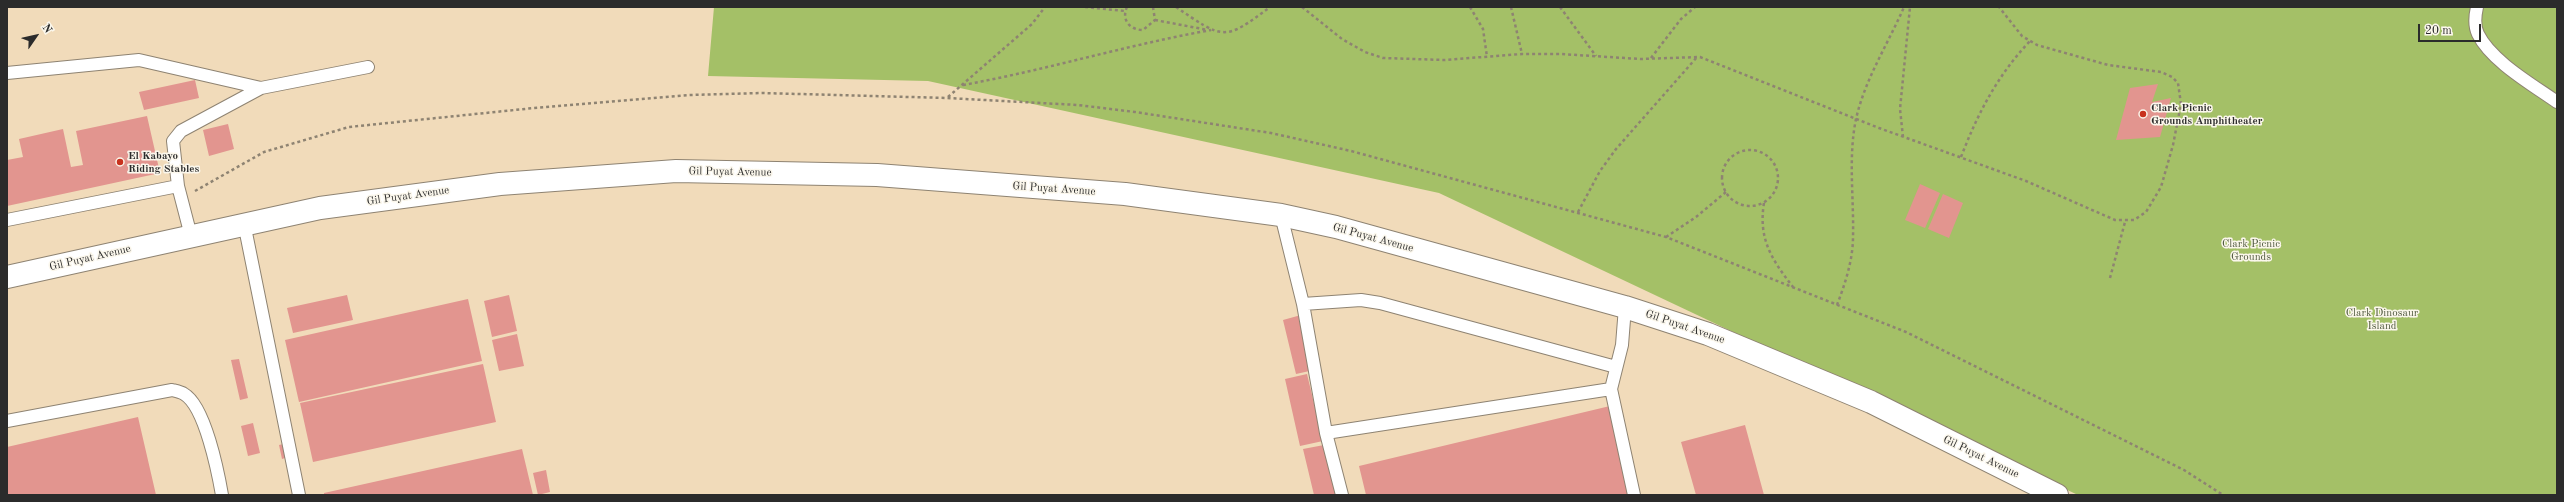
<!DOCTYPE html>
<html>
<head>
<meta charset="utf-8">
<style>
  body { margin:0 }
  #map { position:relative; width:2564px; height:502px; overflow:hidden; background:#f1dbba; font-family:"Old Standard TT",serif }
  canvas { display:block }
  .frame { position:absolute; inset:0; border:8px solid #2b2b2b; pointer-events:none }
  .north { position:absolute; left:16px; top:16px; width:40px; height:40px; -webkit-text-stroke:3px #fbf7ec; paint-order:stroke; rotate:56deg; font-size:11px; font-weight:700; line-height:16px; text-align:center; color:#2b2b2b }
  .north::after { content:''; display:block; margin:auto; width:14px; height:18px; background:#2b2b2b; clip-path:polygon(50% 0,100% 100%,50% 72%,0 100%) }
  .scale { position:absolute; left:2418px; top:24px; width:63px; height:18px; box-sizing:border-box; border:2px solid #2b2b2b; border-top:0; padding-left:5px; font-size:12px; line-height:14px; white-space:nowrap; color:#2b2b2b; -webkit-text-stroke:3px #fbf7ec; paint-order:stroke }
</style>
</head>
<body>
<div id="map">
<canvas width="2564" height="502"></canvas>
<div class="frame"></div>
<div class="north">N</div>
<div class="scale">20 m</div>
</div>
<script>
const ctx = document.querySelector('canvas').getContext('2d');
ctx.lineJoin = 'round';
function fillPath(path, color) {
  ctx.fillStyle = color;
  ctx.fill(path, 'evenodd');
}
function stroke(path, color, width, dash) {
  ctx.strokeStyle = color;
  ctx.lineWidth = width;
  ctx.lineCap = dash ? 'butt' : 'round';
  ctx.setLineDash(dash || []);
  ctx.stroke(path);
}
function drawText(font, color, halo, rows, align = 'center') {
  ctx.font = font + ' "Old Standard TT",serif';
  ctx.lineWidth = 3;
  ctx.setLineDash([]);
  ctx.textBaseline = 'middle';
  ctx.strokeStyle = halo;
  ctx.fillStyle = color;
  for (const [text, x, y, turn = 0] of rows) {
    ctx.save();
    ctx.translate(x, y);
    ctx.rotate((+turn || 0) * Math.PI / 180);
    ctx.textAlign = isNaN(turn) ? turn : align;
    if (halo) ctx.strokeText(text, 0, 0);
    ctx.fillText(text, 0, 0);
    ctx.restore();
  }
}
fillPath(new Path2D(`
  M714 7H2557V495H2078L1439 193 928 81 708 76Z`), '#a4c067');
fillPath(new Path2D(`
  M195 80 199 98 144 110 139 92Z
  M2158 84 2152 102 2171 98 2160 137 2116 140 2130 88Z
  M147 116 160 173 7 206V160L23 157 19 139 63 129 71 167 83 165 76 131Z
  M228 124 234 149 209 156 203 130Z
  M1920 184 1940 193 1925 228 1905 220Z
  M1943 194 1963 203 1949 238 1928 229Z
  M347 295 353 320 293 333 287 308Z
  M509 295 517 331 492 337 484 301Z
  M468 299 482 361 299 402 285 340Z
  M1301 315 1314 370 1296 374 1283 320Z
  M517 334 524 366 499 371 492 340Z
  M239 359 248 398 240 400 231 360Z
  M483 364 496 422 313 462 300 403Z
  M1307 374 1323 441 1300 446 1285 379Z
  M1610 406 1629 495H1366L1359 466Z
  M138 417 156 495H7V447Z
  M253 423 260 453 248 456 241 426Z
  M1745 425 1764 495H1696L1681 442Z
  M288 443 291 456 282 459 279 445Z
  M1324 445 1336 495H1314L1303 449Z
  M522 449 533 495H324V493Z
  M546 470 550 492 538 495 533 473Z`), '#e2958f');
const lane = new Path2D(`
  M2477 7C2475 16 2474 26 2478 34 2491 61 2533 85 2557 102
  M7 73 139 60 261 88
  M1281 215 1303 304 1326 433 1611 389 1634 495
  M7 220 178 186
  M244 223 299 495
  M191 236 178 186 173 141 181 131 261 88 368 67
  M1303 304 1361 300 1380 303 1616 367
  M1611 389 1622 345 1625 307
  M7 421 172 390C176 391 181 392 184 394 205 406 218 472 222 495
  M1326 433 1342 495`);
const primary = new Path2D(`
  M7 277 320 208 500 184 676 171 877 175 1125 194 1281 215 1336 227 1625 307 1708 334 1871 402 2057 495`);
stroke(lane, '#8e8372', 14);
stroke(primary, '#8e8372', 24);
stroke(new Path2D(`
  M1085 7 1125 11
  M1127 7C1121 20 1130 30 1143 30L1155 20 1153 7
  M1176 7C1223 39 1224 42 1270 7
  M1302 7 1342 39 1365 52 1383 58 1444 60 1522 54H1561L1640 59 1700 57 1879 128 2026 181 2115 220H2134L2146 212 2161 187 2173 145 2181 104 2178 83 2172 77 2161 72 2108 65 2037 45 2022 36 1999 7
  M1470 7 1483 29 1487 57
  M1511 7 1522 54
  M1560 7 1596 56
  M1155 20 1208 30
  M1651 58 1681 19 1695 7
  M963 85C1046 70 1127 45 1211 30
  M948 97 1032 24 1045 7
  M1903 137 1900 109 1910 7
  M1722 178a28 28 0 1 1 56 0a28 28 0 1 1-56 0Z
  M1961 157C1978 113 1997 76 2030 41
  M195 191 264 152 349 127 534 108 689 95 762 93 947 98 1078 105 1135 112 1271 133 1351 151 1666 237 1906 332 2184 470 2223 495
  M1764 203C1758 239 1772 260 1793 287
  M1578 212 1600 171 1616 149 1698 56
  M1666 237 1696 217 1726 192
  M2110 278 2125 222
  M1837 305C1845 284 1853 260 1853 237 1854 198 1848 157 1856 119 1865 79 1888 44 1904 7`), '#8e8372', 2.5, [3, 3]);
stroke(lane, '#fff', 12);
stroke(primary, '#fff', 22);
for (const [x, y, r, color] of [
  [2143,114,4,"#c8321e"],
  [120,162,4,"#c8321e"]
]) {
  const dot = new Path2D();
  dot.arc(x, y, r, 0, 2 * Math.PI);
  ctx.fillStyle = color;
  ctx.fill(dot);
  stroke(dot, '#fbf7ec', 1.5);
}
drawText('bold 11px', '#2b2b2b', '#fbf7ec', [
  ["Clark Picnic",2151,108],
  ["Grounds Amphitheater",2151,121],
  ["El Kabayo",128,156],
  ["Riding Stables",128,169]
], 'left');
drawText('11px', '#2b2b2b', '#fbf7ec', [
  ["Gil Puyat Avenue",730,172,1],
  ["Gil Puyat Avenue",1054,189,4],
  ["Gil Puyat Avenue",408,196,-8],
  ["Gil Puyat Avenue",1373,238,15],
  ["Gil Puyat Avenue",90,258,-13],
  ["Gil Puyat Avenue",1685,327,19],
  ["Gil Puyat Avenue",1981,457,26]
]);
drawText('11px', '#4f583d', '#fbf7ec', [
  ["Clark Picnic",2251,244],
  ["Grounds",2251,257],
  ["Clark Dinosaur",2382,313],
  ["Island",2382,326]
]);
</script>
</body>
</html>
